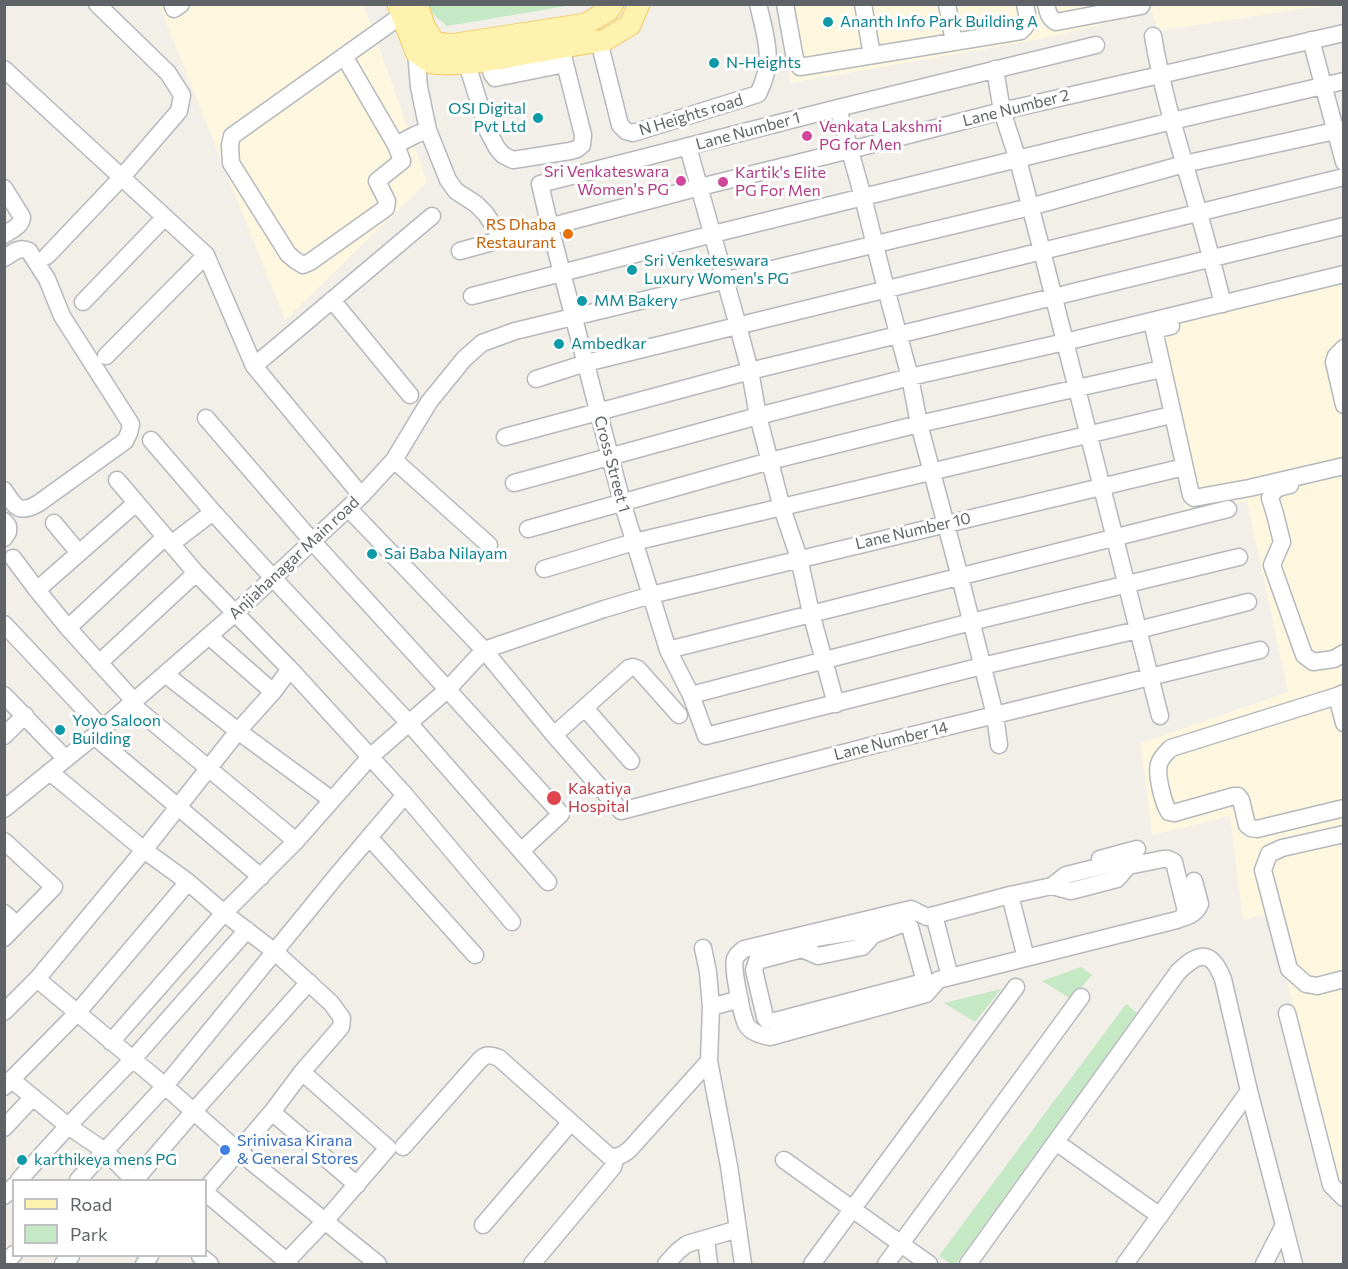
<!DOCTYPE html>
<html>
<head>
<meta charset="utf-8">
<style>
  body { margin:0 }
  #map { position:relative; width:1348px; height:1269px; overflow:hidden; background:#f1efe8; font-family:Commissioner,sans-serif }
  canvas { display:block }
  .frame { position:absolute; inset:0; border:6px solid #5f6368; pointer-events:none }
  .legend { position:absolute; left:12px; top:1179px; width:195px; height:78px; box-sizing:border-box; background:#fff; border:2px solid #bfc1c3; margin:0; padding:8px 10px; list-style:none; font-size:18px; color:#5f6368 }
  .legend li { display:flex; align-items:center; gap:12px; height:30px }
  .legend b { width:30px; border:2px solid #bfc1c3 }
</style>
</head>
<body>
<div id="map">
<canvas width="1348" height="1269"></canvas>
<div class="frame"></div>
<ul class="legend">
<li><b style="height:8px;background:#fff2af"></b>Road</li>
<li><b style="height:16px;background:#c5e8c5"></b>Park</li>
</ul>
</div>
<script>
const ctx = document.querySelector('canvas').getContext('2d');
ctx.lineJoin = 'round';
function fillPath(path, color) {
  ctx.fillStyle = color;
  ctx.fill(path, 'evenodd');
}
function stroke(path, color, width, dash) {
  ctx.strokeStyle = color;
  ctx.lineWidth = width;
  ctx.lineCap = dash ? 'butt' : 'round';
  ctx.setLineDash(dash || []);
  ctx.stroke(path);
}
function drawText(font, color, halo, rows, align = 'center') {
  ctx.font = font + ' Commissioner,sans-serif';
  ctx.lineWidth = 6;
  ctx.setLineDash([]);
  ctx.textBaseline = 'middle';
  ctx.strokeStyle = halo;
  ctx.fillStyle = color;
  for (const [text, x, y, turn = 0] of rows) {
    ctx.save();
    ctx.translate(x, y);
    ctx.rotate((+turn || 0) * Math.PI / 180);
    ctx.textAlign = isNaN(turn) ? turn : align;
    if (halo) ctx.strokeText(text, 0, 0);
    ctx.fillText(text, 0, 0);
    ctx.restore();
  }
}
fillPath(new Path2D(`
  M1343 4 1294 10 1159 31 1152 12 1036 40 791 83 778 5Z
  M159 5H364L427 182 285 320Z
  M1343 284V1213L1271 913 1243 920 1230 816 1152 835 1141 743 1288 692 1247 501 1186 512 1149 328Z`), '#fef7e0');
fillPath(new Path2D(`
  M429 5H572L447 26 433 14Z
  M1081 967 1092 975 1071 999 1042 981Z
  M1001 989 975 1022 944 1003Z
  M1126 1004 1137 1013 956 1264H952L939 1256Z`), '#c5e8c5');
const minor = new Path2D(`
  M172 4 174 9 181 4
  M785 4 795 59 800 67 1021 31C1031 22 1027 16 1025 4
  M863 4 872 55
  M947 4 954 42
  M1046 4C1048 13 1049 18 1056 22L1141 6 1142 4
  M402 15 232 136 230 145 231 163 288 254 295 260 303 265 310 262 386 208 387 201 377 181 402 161 396 145 415 135 428 130
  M1153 36C1163 96 1181 151 1198 210 1207 241 1215 273 1223 304
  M1311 40 1344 162
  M599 41 620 125 626 131 633 133 758 94C775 61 766 38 758 4
  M1096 45 838 108 540 184 550 227 622 502 668 650 691 695 706 736 982 666 1138 630 1248 602
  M416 52 419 87 428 130 448 180 456 191 476 204 485 213 503 239 700 187 850 150 1002 111 1344 33
  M344 56 396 145
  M488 60 492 74 495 78 565 64
  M467 64 488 131 497 148 503 155 513 160 570 151 577 149 582 145 583 135 561 48
  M4 69 206 255 254 366 355 488
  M995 69 1002 111 1018 160 1042 251 1160 716
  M838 108 863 197 886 289 910 377 919 424 960 577 995 715 999 745
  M688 147 738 326 750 371 758 416 782 508 799 558 811 613 836 704
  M4 188 22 217C22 226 11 230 4 235
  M460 251 503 239
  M47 256 122 177 179 111 182 95 168 73 97 4
  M4 258C13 253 19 246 29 251L47 279 62 316 131 424 129 433 125 441 39 503C19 515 15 507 4 490
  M472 296 713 234 1172 121 1344 81
  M332 300 410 395
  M83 302 165 217
  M1171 326 1154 330 1191 495 1194 498 1249 488 1344 466
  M1344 348 1336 356 1334 362 1344 405
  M106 356 206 255
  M254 366 432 216
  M536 379 586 363 1344 177
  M206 418 312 541 561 814 521 851
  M505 437 750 371 1344 226
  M151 440 213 512 273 578 409 723 548 882
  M394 460 489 545
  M117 480 196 573 290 669 405 795 512 922
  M514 483 758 416 910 377 1065 342 1344 274
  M1290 485C1280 487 1274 488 1270 498L1275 514 1282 542 1272 565 1304 655 1313 662 1334 659 1344 653
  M348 508 484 650 554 735 621 811 897 739 1260 650
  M4 521 8 526V532L4 538
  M54 523 79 553
  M528 529 770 461 919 424 1157 370
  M171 544 213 512
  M13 558 37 590
  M544 569 634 542 1163 417
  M4 624 102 728
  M68 628 165 537
  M209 636 273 692
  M668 650C854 602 1041 556 1228 509
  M99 663 196 573
  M165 674 238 731 332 800
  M1344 693 1337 696 1171 748C1166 753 1161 757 1159 764 1156 774 1163 803 1169 812L1174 813 1234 796H1238L1241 800 1247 825 1251 828 1257 829 1344 808
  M4 695 66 759
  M691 695 971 622 1239 557
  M1337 696 1344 723
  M134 701 68 628 37 590 136 503
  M131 704 296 841
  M585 708 631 761
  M554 735 629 668 633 667 638 669 679 715
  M4 736 25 715
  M94 736 261 877
  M50 772 144 850 188 882 224 913 274 951 331 1003 342 1018 341 1027 302 1072 272 1112 206 1189
  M4 809 94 736 235 613 273 578 362 495 394 460 429 402 464 359 482 343 515 331 1030 207 1184 164 1344 129
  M1344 834 1282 848 1269 854 1263 870 1289 969 1306 984 1317 986 1344 979
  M369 837 475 955
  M4 841 54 887 4 938
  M1100 859 1137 849
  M1163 859H1168L1174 862 1185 907C1186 914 1183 918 1177 920L938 980 926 994 770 1037C761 1035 751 1033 746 1024 742 1015 732 968 735 959 737 954 740 952 744 949L911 909 927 917 1010 895 1052 886 1066 875 1111 864 1128 866Z
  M1052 886 1071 891 1117 879 1128 866
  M1010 895 1026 958
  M4 913 17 925
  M934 915 950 977
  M1182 918C1190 916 1197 912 1200 904L1194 881
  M902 924H907L910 927 924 978 920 983 775 1021 767 1020 765 1017 754 970 757 961 802 949 815 938 860 931 873 935Z
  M703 948 708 972 711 1007 709 1061 729 1166 743 1264
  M802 949 818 956 862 947 873 935
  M37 979 165 1086 238 1151 378 1264
  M711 1007 740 999
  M4 1012 37 979 144 850 238 731 273 692 290 669
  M1287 1013 1331 1185 1344 1198
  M111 1042 224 913 296 841 370 757 447 690 484 650 604 609 651 595 1176 469
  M12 1080 68 1126 105 1151 134 1180
  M4 1087 77 1013 188 882
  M272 1112 357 1185
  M4 1128 33 1097
  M1056 1142 1160 1216
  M403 1147 478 1062C485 1054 489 1054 499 1058L609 1156C618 1158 623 1155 630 1149L709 1061
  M784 1160 929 1264
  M19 1180 68 1126 133 1059 247 930
  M78 1180 165 1086 338 874 405 795
  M135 1180 194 1111 309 982
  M206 1193 290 1264
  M4 1196 14 1186
  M483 1225 571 1122
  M1284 1225 1294 1264
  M706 1239 709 1264
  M200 1256 210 1264
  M4 1264 14 1254
  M63 1264 71 1256
  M144 1264 150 1256
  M284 1264 325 1221 388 1148 302 1072
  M532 1264 613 1167 616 1157
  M666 1264 678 1251 687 1244 738 1229
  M812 1264 1016 987
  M886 1264 1081 997
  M968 1264 1178 972C1199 952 1211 949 1223 979L1249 1091 1284 1225 1264 1264
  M1125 1264 1249 1091`);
const major = new Path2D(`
  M398 4 416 52 432 63 447 64 471 63 605 40 630 25 639 4
  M417 4 425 28 434 42 450 45 586 24 609 10 613 4`);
stroke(minor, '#b5b8bc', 19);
stroke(major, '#f2c960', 23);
stroke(minor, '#fff', 16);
stroke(major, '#fff2af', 21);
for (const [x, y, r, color] of [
  [828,22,6,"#0f9aa8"],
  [714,63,6,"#0f9aa8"],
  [538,118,6,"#0f9aa8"],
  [807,136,6,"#d1479c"],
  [681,181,6,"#d1479c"],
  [723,182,6,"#d1479c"],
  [568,234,6,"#e8710a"],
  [632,270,6,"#0f9aa8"],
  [582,301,6,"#0f9aa8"],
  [559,344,6,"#0f9aa8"],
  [372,554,6,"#0f9aa8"],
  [60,730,6,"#0f9aa8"],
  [554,798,8,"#e0444e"],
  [225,1150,6,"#3f7fe0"],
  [22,1160,6,"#0f9aa8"]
]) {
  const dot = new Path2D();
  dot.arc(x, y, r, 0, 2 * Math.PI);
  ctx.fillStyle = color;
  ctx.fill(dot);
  stroke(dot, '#fff', 2);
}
drawText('16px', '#0d838f', '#fff', [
  ["Ananth Info Park Building A",840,22],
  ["N-Heights",726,63],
  ["OSI Digital",526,109,"right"],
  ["Pvt Ltd",526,127,"right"],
  ["Sri Venketeswara",644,261],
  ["Luxury Women's PG",644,279],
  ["MM Bakery",594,301],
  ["Ambedkar",571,344],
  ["Sai Baba Nilayam",384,554],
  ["Yoyo Saloon",72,721],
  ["Building",72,739],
  ["karthikeya mens PG",34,1160]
], 'left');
drawText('16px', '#5f6368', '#fff', [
  ["Lane Number 2",1016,108,-14],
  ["N Heights road",691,115,-17],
  ["Lane Number 1",748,131,-15],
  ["Cross Street 1",612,464,75],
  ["Lane Number 10",913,531,-13],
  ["Anjiahanagar Main road",294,558,-43],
  ["Lane Number 14",891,741,-14]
]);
drawText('16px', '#b23c85', '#fff', [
  ["Venkata Lakshmi",819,127],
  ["PG for Men",819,145],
  ["Sri Venkateswara",669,172,"right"],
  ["Women's PG",669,190,"right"],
  ["Kartik's Elite",735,173],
  ["PG For Men",735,191]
], 'left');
drawText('16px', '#c56008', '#fff', [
  ["RS Dhaba",556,225],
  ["Restaurant",556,243]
], 'right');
drawText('16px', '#be3a42', '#fff', [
  ["Kakatiya",568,789],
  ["Hospital",568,807]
], 'left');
drawText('16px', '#366cbe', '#fff', [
  ["Srinivasa Kirana",237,1141],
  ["& General Stores",237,1159]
], 'left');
</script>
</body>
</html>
